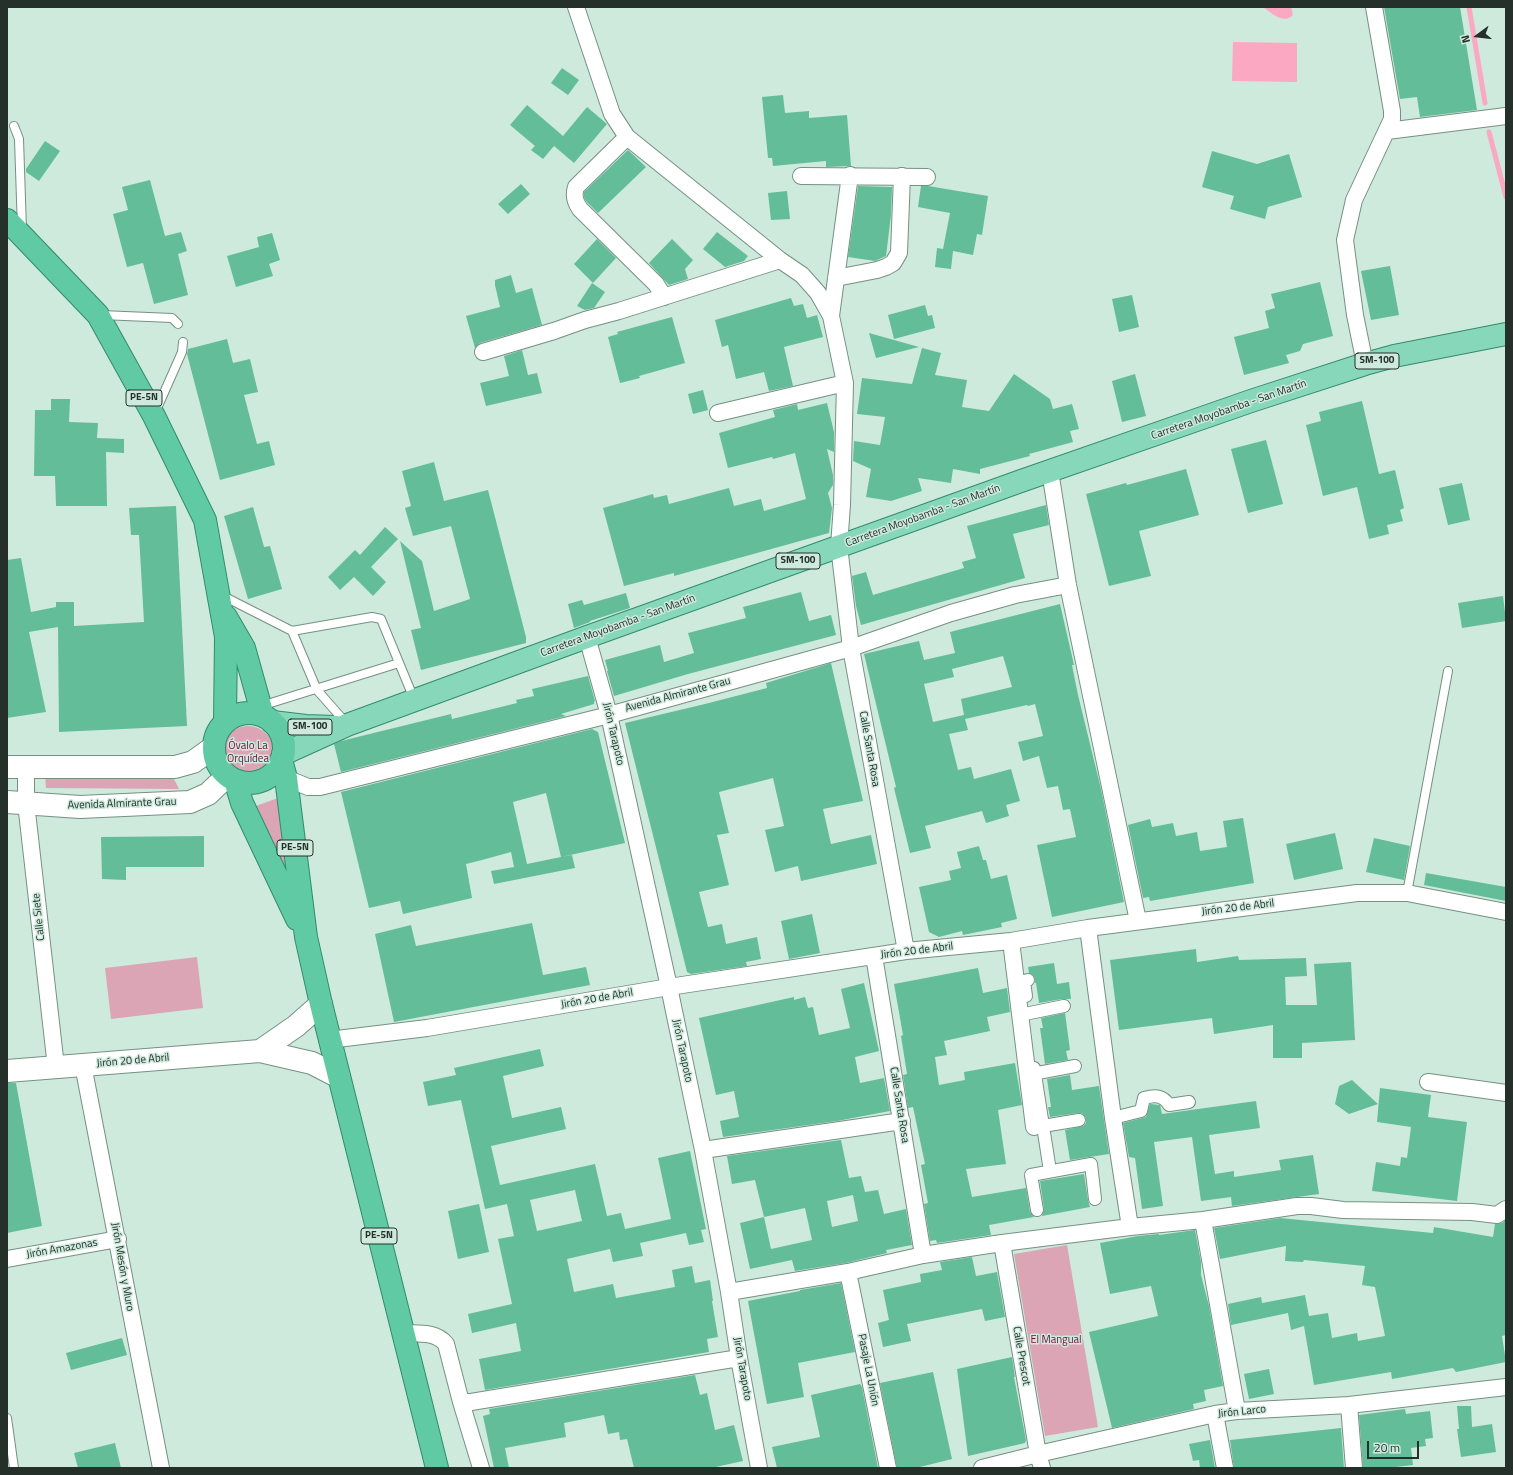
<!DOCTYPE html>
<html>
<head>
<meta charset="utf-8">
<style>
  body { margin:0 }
  #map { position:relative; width:1513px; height:1475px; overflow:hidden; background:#ceeadc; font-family:"Titillium Web",sans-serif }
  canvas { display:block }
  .frame { position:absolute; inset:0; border:8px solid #25302b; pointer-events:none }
  .north { position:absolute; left:1457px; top:16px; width:40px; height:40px; -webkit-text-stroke:3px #ceeadc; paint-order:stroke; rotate:255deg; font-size:11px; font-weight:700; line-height:16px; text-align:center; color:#25302b }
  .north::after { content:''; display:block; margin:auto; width:14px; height:18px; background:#25302b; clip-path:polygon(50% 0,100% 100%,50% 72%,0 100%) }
  .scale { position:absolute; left:1367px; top:1441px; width:52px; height:18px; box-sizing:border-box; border:2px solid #25302b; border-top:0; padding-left:5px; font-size:12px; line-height:14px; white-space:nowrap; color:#25302b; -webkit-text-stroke:3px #ceeadc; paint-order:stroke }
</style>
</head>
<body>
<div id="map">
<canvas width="1513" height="1475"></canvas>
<div class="frame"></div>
<div class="north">N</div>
<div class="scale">20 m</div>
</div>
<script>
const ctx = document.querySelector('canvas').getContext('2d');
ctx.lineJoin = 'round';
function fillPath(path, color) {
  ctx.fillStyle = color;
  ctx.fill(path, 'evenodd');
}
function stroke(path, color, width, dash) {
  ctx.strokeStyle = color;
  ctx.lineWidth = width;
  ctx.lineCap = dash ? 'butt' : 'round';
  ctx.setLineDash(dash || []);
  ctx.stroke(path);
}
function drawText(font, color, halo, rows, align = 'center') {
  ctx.font = font + ' "Titillium Web",sans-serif';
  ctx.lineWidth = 3;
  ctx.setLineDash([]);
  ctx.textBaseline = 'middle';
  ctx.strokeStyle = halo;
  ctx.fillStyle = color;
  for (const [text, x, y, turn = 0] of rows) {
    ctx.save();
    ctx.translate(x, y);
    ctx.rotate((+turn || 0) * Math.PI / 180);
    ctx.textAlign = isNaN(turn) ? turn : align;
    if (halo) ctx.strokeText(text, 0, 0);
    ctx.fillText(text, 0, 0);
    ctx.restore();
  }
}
fillPath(new Path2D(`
  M222 752a26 26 0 1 1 52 0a26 26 0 1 1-52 0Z
  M45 776 174 779 179 789 46 788Z
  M278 798 289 875 253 807Z
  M197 957 203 1008 111 1019 105 968Z
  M1067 1245 1098 1427 1045 1436 1014 1254Z`), '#dba5b6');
fillPath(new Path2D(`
  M1263 7H1291L1293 15C1283 25 1272 13 1263 7Z
  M1233 42 1297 43V82L1232 81Z`), '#fba8c3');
stroke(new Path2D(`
  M1469 7 1485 103
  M1489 132 1506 197`), '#fba8c3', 5);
fillPath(new Path2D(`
  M1384 7H1460L1477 110 1420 117 1417 97 1400 99Z
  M562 68 579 80 568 95 551 83Z
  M783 95 785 113 809 111V118L847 115 851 166 826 167V161L773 166 772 158H768L762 97Z
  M527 105 563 136 587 107 607 124 574 163 554 146 543 159 531 150 535 146 510 125Z
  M45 141 60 151 39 181 26 172V169Z
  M628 150 646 167 598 213 586 201 584 197V192Z
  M1212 151 1257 164 1289 154 1302 197 1268 207 1265 219 1230 209 1234 196 1202 187Z
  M150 180 165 236 181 232 187 251 178 254 188 295 154 304 143 263 127 267 113 214 128 210 122 187Z
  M521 184 530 194 508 214 498 204Z
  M858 186 892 187 891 215 886 256 875 261 848 257Z
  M921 186H928L988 196 982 235 977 234 973 255 953 251 951 269 935 267 937 248 949 250 943 249 950 213 918 207Z
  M787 191 790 219 771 220 768 193Z
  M717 232 748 256 744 261 725 267 703 249Z
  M272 233 280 260 269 264 273 276 236 287 227 256 259 247 257 237Z
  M597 239 616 258 593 283 574 264Z
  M672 239 693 260 685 269 688 279 669 285 649 263Z
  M1390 266 1399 315 1371 320 1361 271Z
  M511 275 516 293 532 288 542 325 480 343 475 348 466 316 500 307 495 285V280Z
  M1320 282 1333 336 1303 344 1300 351 1286 355 1289 363 1244 375 1234 337 1269 328 1265 311 1275 308 1271 294Z
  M592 283 605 292 594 308 585 310 577 306Z
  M1132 295 1139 327 1119 332 1112 299Z
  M791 298 794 306 803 304 807 318 817 315 823 337 784 347 793 386 769 391 764 372 736 379 728 345 722 347 715 320Z
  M925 305 928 316 932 315 935 328 894 339 888 315Z
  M672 317 685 363 639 376 640 378 620 383 608 337 618 334 617 332Z
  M869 333 919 347 876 358Z
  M227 339 233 363 250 359 258 392 244 395 257 444 269 441 275 465 220 480 187 354 188 349Z
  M922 348 941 353 935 375 967 380 962 407 989 411 1014 374 1050 399 1053 409 1072 404 1079 429 1070 431 1073 442 1029 454 1030 456 980 469V474L953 469 951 483 918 478 922 491 891 501 866 497 871 469 853 461 854 441 880 445 885 417 857 414 862 378 912 384Z
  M522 350 528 375 537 373 542 393 486 406 480 383 509 376 504 356Z
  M1135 374 1146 416 1122 422 1112 381Z
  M703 390 708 410 693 414 688 394Z
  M51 399H70L69 422 98 423 97 438 124 439V453L106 452 107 506H56L55 476H34L35 410H51Z
  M1362 401 1379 474 1395 470 1404 508 1400 510 1403 521 1387 525 1389 534 1369 539 1357 487 1323 496 1306 425 1321 421 1319 412Z
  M827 403 834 432V452L827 449 833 475V485L828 493 832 508 829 533 674 576V573L624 586 603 508 653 494 654 498 667 495 669 504 729 488 734 506 761 499 764 511 806 499 795 453 773 459 772 457 728 468 719 433 775 417 773 410 797 404 798 410Z
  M1266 440 1283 504 1248 513 1231 449Z
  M434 462 444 501 488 490 526 637V643L421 670 411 630 421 628 400 541 422 561 434 611 470 599 451 526 413 536 405 508 411 506 402 471Z
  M1186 469 1199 515 1139 531 1151 576 1109 586 1086 494 1126 483 1127 485Z
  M1462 483 1470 520 1448 525 1439 488Z
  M1046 505 1049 525 1013 534 1025 578 861 625 856 606 852 576 866 572 873 595 964 568 962 562 976 558 967 526Z
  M176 506 187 726 59 732 58 627 29 632 46 712 7 718V560L21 558 31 612 56 607V602H74V626L144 622 139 535H131L129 508Z
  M253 507 264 547 270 546 282 589 248 599 224 516Z
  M385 527 398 539 371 567 386 582 373 596 354 577 340 590 328 577 355 550 360 555Z
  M801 592 809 621 831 615 836 635 688 674 614 696 607 671H608L605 660 660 645 664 662 694 653 688 633 746 618 743 607Z
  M626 593 630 608 590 621V622L574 628 568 604 582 600 584 605Z
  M1503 596 1506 621 1462 628 1458 603Z
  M1060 604 1074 665H1072L1078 695 1101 789 1124 902 1052 917 1037 845 1076 837 1070 809 1063 810 1058 786 1047 788 1039 756 1023 761 1018 742 1043 736 1035 704 1028 706 1027 705 965 719 968 730 949 734 958 770 971 767 974 779 1011 769 1020 801 1006 805 1009 816 986 823 982 811 925 826 931 848 910 853 894 788 896 787 864 654 919 641 924 660 955 653 950 632ZM1003 656 1012 687 961 699 964 715 933 722 924 684 954 677 952 669Z
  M831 663 863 801 823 809 831 844 871 835 877 864 801 881 798 866 775 872 765 830 784 826 773 778 719 792 729 833 717 835 729 885 699 892 708 927 722 924 726 944 757 937 761 959 746 962 747 966 691 974 687 972 625 723 705 704 767 688 766 683Z
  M588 676 595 701 594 702V704L561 714 566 716 341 772 334 744 341 741 451 714 452 719 517 703 516 700 534 696 532 689Z
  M592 729 598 732 625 843 561 857 572 855 575 868 494 884 491 871 514 867 511 852 482 860 466 864 472 898 403 914 400 901 369 908 341 792ZM546 793 561 857 527 864 513 802Z
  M1243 818 1254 883 1150 901 1149 897 1143 898 1128 825 1150 819 1152 827 1173 823 1176 836 1197 832 1200 851 1227 847 1223 821Z
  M1335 833 1343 869 1294 880 1286 844Z
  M204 836V867H126V880L102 879 101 837Z
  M1374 838 1410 846 1404 880 1366 872Z
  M979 846 983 860H986L991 879 1007 875 1017 919 1001 923 1002 927 963 935 962 931 939 937 929 932 919 887 951 880 949 871 961 868 957 852Z
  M1426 873 1506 887V901L1424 885Z
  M812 914 820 953 789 959 781 921Z
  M532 923 543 975 586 967 590 985 394 1022 375 934 411 925 416 946Z
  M1196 949 1197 962 1238 956 1239 960 1306 958 1307 976 1285 977 1286 1005H1317L1314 964 1351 962 1355 1040 1302 1043V1058H1273V1025L1214 1034 1212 1018 1119 1030 1110 960Z
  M1054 963 1057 984 1069 982 1071 999H1062L1039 1003 1036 983H1035V978L1033 975 1029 973 1028 967Z
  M978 968 983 993 1007 988 1010 1012 987 1017 990 1031 944 1041 947 1055 935 1057 939 1085 965 1080 964 1072 1015 1063 1022 1105 998 1110 1006 1164 966 1169 972 1197 1026 1188 1030 1212 1034 1217 989 1225 991 1235 937 1243 936 1240 930 1241 924 1204 928 1203 921 1165 925 1164 913 1107 908 1108 903 1075 907 1074 901 1036 903 1035 894 984Z
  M864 983 879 1051 855 1057 860 1083 884 1078 890 1111 837 1121 723 1137 720 1121 739 1117 734 1091 716 1095 699 1018 794 997V1000L805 997 808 1008 813 1007 819 1035 850 1028 841 989Z
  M1065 1013 1070 1050 1066 1051 1068 1060 1045 1064 1040 1028H1043L1041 1018Z
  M540 1049 544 1066 503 1076 512 1118 561 1107 566 1129 491 1146 500 1185 595 1164 607 1216 621 1213 625 1229 671 1219 658 1158 690 1151 706 1229 701 1230 704 1242 689 1245 686 1233 640 1243 643 1256 613 1262 610 1249 567 1259 574 1292 613 1284 616 1298 675 1287 672 1270 692 1266 695 1283 710 1280 713 1301H712L718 1337 707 1339 709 1352 485 1390 479 1359 521 1351 516 1323 472 1333 468 1314 512 1304 498 1239 514 1236 507 1204 485 1209 461 1100 428 1106 423 1082 456 1075 454 1068ZM575 1190 582 1221 537 1231 530 1200Z
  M1070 1075 1072 1090 1099 1086 1109 1154 1070 1160 1065 1130 1083 1126 1086 1123V1118L1082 1113H1078L1050 1117 1048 1107H1051L1047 1079Z
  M1352 1080 1378 1104 1349 1114 1335 1104 1339 1086Z
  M7 1083H16L42 1226 7 1233Z
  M1380 1088 1431 1095 1428 1117 1467 1122 1457 1201 1372 1191 1376 1162 1400 1166 1401 1157 1407 1158 1411 1127 1377 1122Z
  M1256 1101 1260 1128 1209 1135 1215 1174 1234 1171V1177L1281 1170 1279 1160 1313 1155 1319 1194 1232 1206 1231 1197 1201 1201 1192 1137 1154 1142 1163 1206 1142 1209 1135 1158 1129 1157 1123 1123 1146 1117 1150 1104 1160 1105 1162 1114Z
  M841 1140 849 1178 861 1176 865 1192 878 1190 884 1214 906 1209 912 1245 886 1250 887 1253 846 1263 795 1271 792 1260 750 1269 740 1223 764 1217 755 1180 732 1184 727 1156ZM853 1195 858 1221 832 1227 827 1201ZM805 1208 812 1240 771 1249 764 1217Z
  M1084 1174 1088 1200 1090 1207 1042 1216 1044 1209 1040 1181Z
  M479 1204 489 1252 458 1259 448 1211Z
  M1280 1218 1433 1233 1434 1227 1493 1237 1495 1224 1502 1223 1506 1220V1335L1502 1336 1506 1362 1456 1372 1453 1368 1392 1379 1391 1372 1314 1385 1304 1326 1291 1330 1288 1313 1231 1325 1228 1304 1261 1297 1262 1303 1305 1295 1309 1316 1328 1313 1332 1338 1357 1333 1358 1341 1385 1336 1375 1287 1362 1285 1365 1266 1304 1260 1303 1262 1285 1261 1286 1246 1220 1259 1214 1228Z
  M1195 1230 1201 1262V1275L1209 1306 1223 1386 1204 1390 1206 1401 1193 1404 1194 1409 1112 1428 1089 1332 1158 1316 1151 1286 1110 1294 1100 1243 1138 1236 1159 1234V1235Z
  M972 1257 976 1276 997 1272 1005 1317 985 1321 982 1309 907 1324 911 1341 883 1347 878 1323 889 1320 883 1290 921 1282 920 1274 942 1270 940 1262Z
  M841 1283 855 1352 798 1363 804 1397 767 1404 748 1301 800 1291V1290Z
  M122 1338 127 1355 71 1370 66 1353Z
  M1012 1357 1015 1377H1014L1026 1440 1025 1443 968 1456 957 1369Z
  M1269 1369 1274 1394 1249 1399 1244 1374Z
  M933 1372 952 1459 916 1468H897L880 1383Z
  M695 1375 700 1395 707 1393 715 1430 734 1425 743 1461 711 1468H634L627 1439 620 1440 619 1432 608 1434 604 1415 564 1423 566 1437 505 1448 509 1468H494L483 1416 490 1414 489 1409Z
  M860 1384 862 1387 878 1468H777L772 1447 820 1437 811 1395Z
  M1457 1406H1471L1472 1427 1492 1424 1496 1452 1461 1457 1457 1429H1459Z
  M1405 1409 1406 1414 1430 1411 1433 1438 1425 1439 1426 1446 1411 1448 1413 1465 1387 1468H1363L1359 1415Z
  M1341 1428 1344 1468H1234L1230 1440Z
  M1210 1440 1215 1468H1200L1199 1460 1193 1461 1189 1444Z
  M115 1443 121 1468H78L74 1453Z`), '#62bd98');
const service = new Path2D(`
  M14 126 19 139 22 230
  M101 315 172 318 178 324
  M155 413 182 352 183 342
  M221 595 292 631 372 617 381 619 414 699
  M292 631 317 690 347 724
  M261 706 399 663
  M1407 893 1448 671
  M7 1418 14 1468`);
const pedestrian = new Path2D(`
  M1026 996 1024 981 1028 980
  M1020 1015 1064 1006
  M1034 1068 1050 1171
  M1027 1075 1075 1066
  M1113 1118 1141 1111 1144 1098C1155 1095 1163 1095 1169 1105L1189 1102
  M1037 1127 1079 1120
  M1037 1210 1031 1175 1091 1164 1095 1199`);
const minor = new Path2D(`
  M576 7 612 114 627 137 780 260 802 275 818 293 831 316 845 383 842 505 839 546 851 648 906 951
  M1387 131 1506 116
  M627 137 576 187C573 196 575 202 580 209L656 284 664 297
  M801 176 927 177
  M836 278 877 270 886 267 893 263 899 253 902 176
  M831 316 850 175
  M483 352 554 331 585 320 619 311 780 260
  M1365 364 1355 315 1345 240 1354 200 1392 119V111L1374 7
  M718 413 845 383
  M1050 471 1068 585 1138 921
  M587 637 609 715 669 987 703 1150 729 1292 739 1358 759 1468
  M26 767V803L56 1067
  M286 778 308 787H320L609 715 851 648 951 613 1015 595 1068 585
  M1088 928 1113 1118 1130 1227
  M1011 941 1034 1127
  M874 956 923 1255
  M329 1040 427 1028 669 987 906 951 1011 941 1088 928 1357 893H1407L1506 912
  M83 1065 161 1468
  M1428 1082 1506 1093
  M703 1150 902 1121
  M1203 1220 1237 1411
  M1002 1243 1038 1454 1042 1468
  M7 1259 118 1239
  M848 1272 888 1468
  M729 1292 848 1272 923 1255 1002 1243 1130 1227 1203 1220 1297 1206H1311L1343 1210 1472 1212 1497 1215 1506 1209
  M403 1333C418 1334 435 1331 446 1344L461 1402 481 1468
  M461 1402H471L739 1358
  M1349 1405 1354 1468
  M1215 1414 1225 1468
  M982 1468 1038 1454 1215 1414 1237 1411 1349 1405 1506 1387`);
const secondary = new Path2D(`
  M7 767H175L193 762 214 747
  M7 802 80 807 190 802 208 794 227 776
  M260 1051 296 1026 321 1004
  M7 1071 260 1051 312 1063 339 1077`);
const primary = new Path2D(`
  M272 722 306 726 336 727
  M283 754 347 725 587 637 1021 481 1251 401 1365 364 1394 356 1506 334`);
const trunk = new Path2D(`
  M7 220 98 315 154 416 205 520 226 637 225 722
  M226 617 244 648 263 716
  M214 748a35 35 0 1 1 70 0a35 35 0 1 1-70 0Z
  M281 760 286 778 306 937 321 1004 437 1468
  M235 780 242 803 297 919`);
stroke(service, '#769084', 10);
stroke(pedestrian, '#769084', 14);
stroke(minor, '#769084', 18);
stroke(secondary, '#769084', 24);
stroke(primary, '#318c6b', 24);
stroke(trunk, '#318c6b', 24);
stroke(service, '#fff', 8);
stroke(pedestrian, '#fff', 12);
stroke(minor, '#fff', 16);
stroke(secondary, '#fff', 22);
stroke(primary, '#87d7bb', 22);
stroke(trunk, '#5fcaa4', 22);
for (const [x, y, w] of [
  [1377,361,44],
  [144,398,36],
  [798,561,44],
  [310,727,44],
  [295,848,36],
  [379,1236,36]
]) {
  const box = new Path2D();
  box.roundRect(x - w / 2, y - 8, w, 16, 3);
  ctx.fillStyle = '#ceeadc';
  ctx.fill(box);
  stroke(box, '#25302b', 1);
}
drawText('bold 10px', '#25302b', null, [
  ["SM-100",1377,361],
  ["PE-5N",144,398],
  ["SM-100",798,561],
  ["SM-100",310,727],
  ["PE-5N",295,848],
  ["PE-5N",379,1236]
]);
drawText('11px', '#25302b', '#ceeadc', [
  ["Carretera Moyobamba - San Martín",1229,410,-19],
  ["Carretera Moyobamba - San Martín",923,516,-20],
  ["Carretera Moyobamba - San Martín",618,626,-20],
  ["Avenida Almirante Grau",678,695,-15],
  ["Jirón Tarapoto",613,734,77],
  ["Calle Santa Rosa",869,749,80],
  ["Avenida Almirante Grau",122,804,-2],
  ["Jirón 20 de Abril",1238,908,-7],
  ["Calle Siete",39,917,-96],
  ["Jirón 20 de Abril",917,951,-7],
  ["Jirón 20 de Abril",597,999,-10],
  ["Jirón Tarapoto",682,1051,78],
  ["Jirón 20 de Abril",133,1061,-5],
  ["Calle Santa Rosa",899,1105,81],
  ["Jirón Amazonas",62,1249,-10],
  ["Jirón Mesón y Muro",122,1267,80],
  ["Calle Prescot",1021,1356,80],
  ["Jirón Tarapoto",742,1369,80],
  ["Pasaje La Unión",868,1370,79],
  ["Jirón Larco",1242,1412,-6]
]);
drawText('11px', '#6e0d3c', '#ceeadc', [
  ["Óvalo La",248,746],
  ["Orquídea",248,759],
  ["El Mangual",1056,1340]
]);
</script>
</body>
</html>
